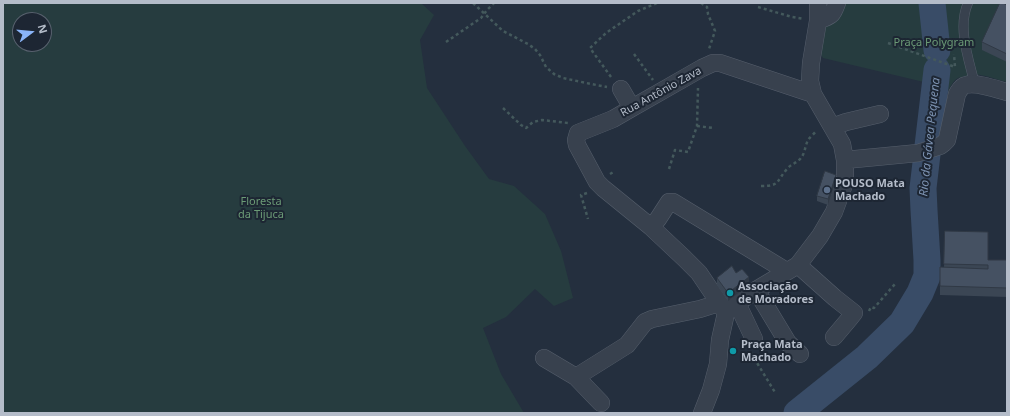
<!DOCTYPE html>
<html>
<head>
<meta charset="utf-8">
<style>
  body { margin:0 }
  #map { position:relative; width:1010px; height:416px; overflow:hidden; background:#242f3e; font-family:"Noto Sans",sans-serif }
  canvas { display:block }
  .frame { position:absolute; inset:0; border:4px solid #b4bcc9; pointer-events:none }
  .north { position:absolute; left:12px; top:12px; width:40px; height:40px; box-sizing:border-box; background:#1d2633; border:1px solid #59626f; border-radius:50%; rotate:74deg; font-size:11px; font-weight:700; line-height:16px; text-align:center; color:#b4bcc9 }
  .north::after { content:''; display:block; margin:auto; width:14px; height:18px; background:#8ab4f8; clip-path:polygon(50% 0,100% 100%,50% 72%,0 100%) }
</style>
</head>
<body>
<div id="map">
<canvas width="1010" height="416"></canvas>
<div class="frame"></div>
<div class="north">N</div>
</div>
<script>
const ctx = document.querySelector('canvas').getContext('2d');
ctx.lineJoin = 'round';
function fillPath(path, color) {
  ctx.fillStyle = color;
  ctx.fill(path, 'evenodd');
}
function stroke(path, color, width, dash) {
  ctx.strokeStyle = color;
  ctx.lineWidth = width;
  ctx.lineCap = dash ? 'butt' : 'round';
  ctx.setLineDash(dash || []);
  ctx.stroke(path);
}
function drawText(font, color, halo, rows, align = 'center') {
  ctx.font = font + ' "Noto Sans",sans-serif';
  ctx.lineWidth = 4;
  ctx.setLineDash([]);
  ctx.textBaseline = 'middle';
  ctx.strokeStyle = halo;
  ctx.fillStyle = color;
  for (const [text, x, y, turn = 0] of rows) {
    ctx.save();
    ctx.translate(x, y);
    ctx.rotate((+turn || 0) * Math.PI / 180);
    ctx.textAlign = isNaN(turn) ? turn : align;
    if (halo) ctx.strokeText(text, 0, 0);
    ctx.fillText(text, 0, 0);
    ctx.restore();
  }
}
fillPath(new Path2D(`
  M3 3H421L434 15 420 40 427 88 465 146 489 179 514 186 545 214 561 251 573 298 554 306 535 289 506 317 483 328 501 374 524 413H3ZM20 20H44V44H20Z
  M843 3H1007V82C998 80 989 76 980 75 977 74 961 77 958 78 945 84 938 128 935 142L919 147 928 83 823 58 820 53 826 26Z`), '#263c3f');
stroke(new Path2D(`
  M932 3 937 50
  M797 413 867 357 902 323 920 293 927 276V260L924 210 923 188 937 70`), '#394c67', 27);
const service = new Path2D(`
  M968 3C957 28 969 60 975 85`);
const minor = new Path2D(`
  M818 21C831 15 832 17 837 3
  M621 89 632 108
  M832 127 846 122 880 114
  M845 160 918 153 940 146 944 143 947 140 957 94C959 91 961 86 966 85 976 82 996 89 1007 92
  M651 227 658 219 669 202H673L783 269 786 272
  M798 265 835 298 854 313 850 318 834 337
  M756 290 788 343 800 354
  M737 303 754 339
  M726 313 699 273 684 258 651 227 603 188 597 182 577 145 576 140 578 133 613 119 632 108 702 68 713 63H720L813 94
  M544 358 576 377 627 345 645 322 652 319 700 309 719 303
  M576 377 601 403
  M702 413 711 390 718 364 720 340 726 313 737 303 756 290 798 265 820 236 834 212 845 182V160L842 144 813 94 810 81 811 63 818 21V3`);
stroke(service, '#565f6c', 10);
stroke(minor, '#565f6c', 18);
stroke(new Path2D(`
  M473 3 503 31 528 44 535 49 540 55 546 67 554 74 563 78 591 84 607 87
  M701 3 707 7 708 14 715 31 709 49
  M758 7 792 17 804 19
  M446 42 481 18 487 10 494 3
  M888 43 955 67 954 54
  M634 54 653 80
  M611 77 590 48 606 33 638 11 657 3
  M503 108 521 125 526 128 533 122 542 120 568 123
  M697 126 713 128
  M669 169 675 150 688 152 697 126 698 88
  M610 174 615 171
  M761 186C781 186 776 181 787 169 791 164 797 163 801 158 805 153 805 146 808 140 810 137 814 134 816 131
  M587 193 581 195 588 219
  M869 311 871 307 874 308 895 284
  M751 353 776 394`), '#44595c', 2.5, [3, 3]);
stroke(service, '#38414e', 9);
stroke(minor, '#38414e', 17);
fillPath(new Path2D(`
  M1007 5V62L982 50V42Z
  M836 180 828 205 817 201V196Z
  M945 231 988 260H1007V297L940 295V286L944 267Z
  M736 273 749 285 728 301 717 285V278Z`), '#3b4654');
fillPath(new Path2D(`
  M836 175V180L828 205V199Z
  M749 277V285L728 301V293Z`), '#303945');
const building = new Path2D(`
  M1000 3H1003L1007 5V54L982 42Z
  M825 171 836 175 828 199 817 196Z
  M945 231 988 232V260H1007V288L940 286V267L988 269V265L944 264Z
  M732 266 736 273 742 269 749 277 728 293 717 278Z`);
fillPath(building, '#455162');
stroke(building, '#303945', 1);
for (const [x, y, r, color] of [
  [827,190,4,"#5c6f8a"],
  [730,293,4,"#0f9aa8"],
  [733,351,4,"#0f9aa8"]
]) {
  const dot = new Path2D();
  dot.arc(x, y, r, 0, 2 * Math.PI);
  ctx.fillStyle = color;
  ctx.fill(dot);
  stroke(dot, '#1d2633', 1.5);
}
drawText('11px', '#6b9a76', '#1d2633', [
  ["Praça Polygram",934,43],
  ["Floresta",261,202],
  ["da Tijuca",261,215]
]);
drawText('11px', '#b4bcc9', '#1d2633', [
  ["Rua Antônio Zava",661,92,-29]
]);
drawText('bold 11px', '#b4bcc9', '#1d2633', [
  ["POUSO Mata",835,184],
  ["Machado",835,197],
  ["Associação",738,287],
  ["de Moradores",738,300],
  ["Praça Mata",741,345],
  ["Machado",741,358]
], 'left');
drawText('italic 12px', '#7c92b1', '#1d2633', [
  ["Rio da Gávea Pequena",930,137,-84]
]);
</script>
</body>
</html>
